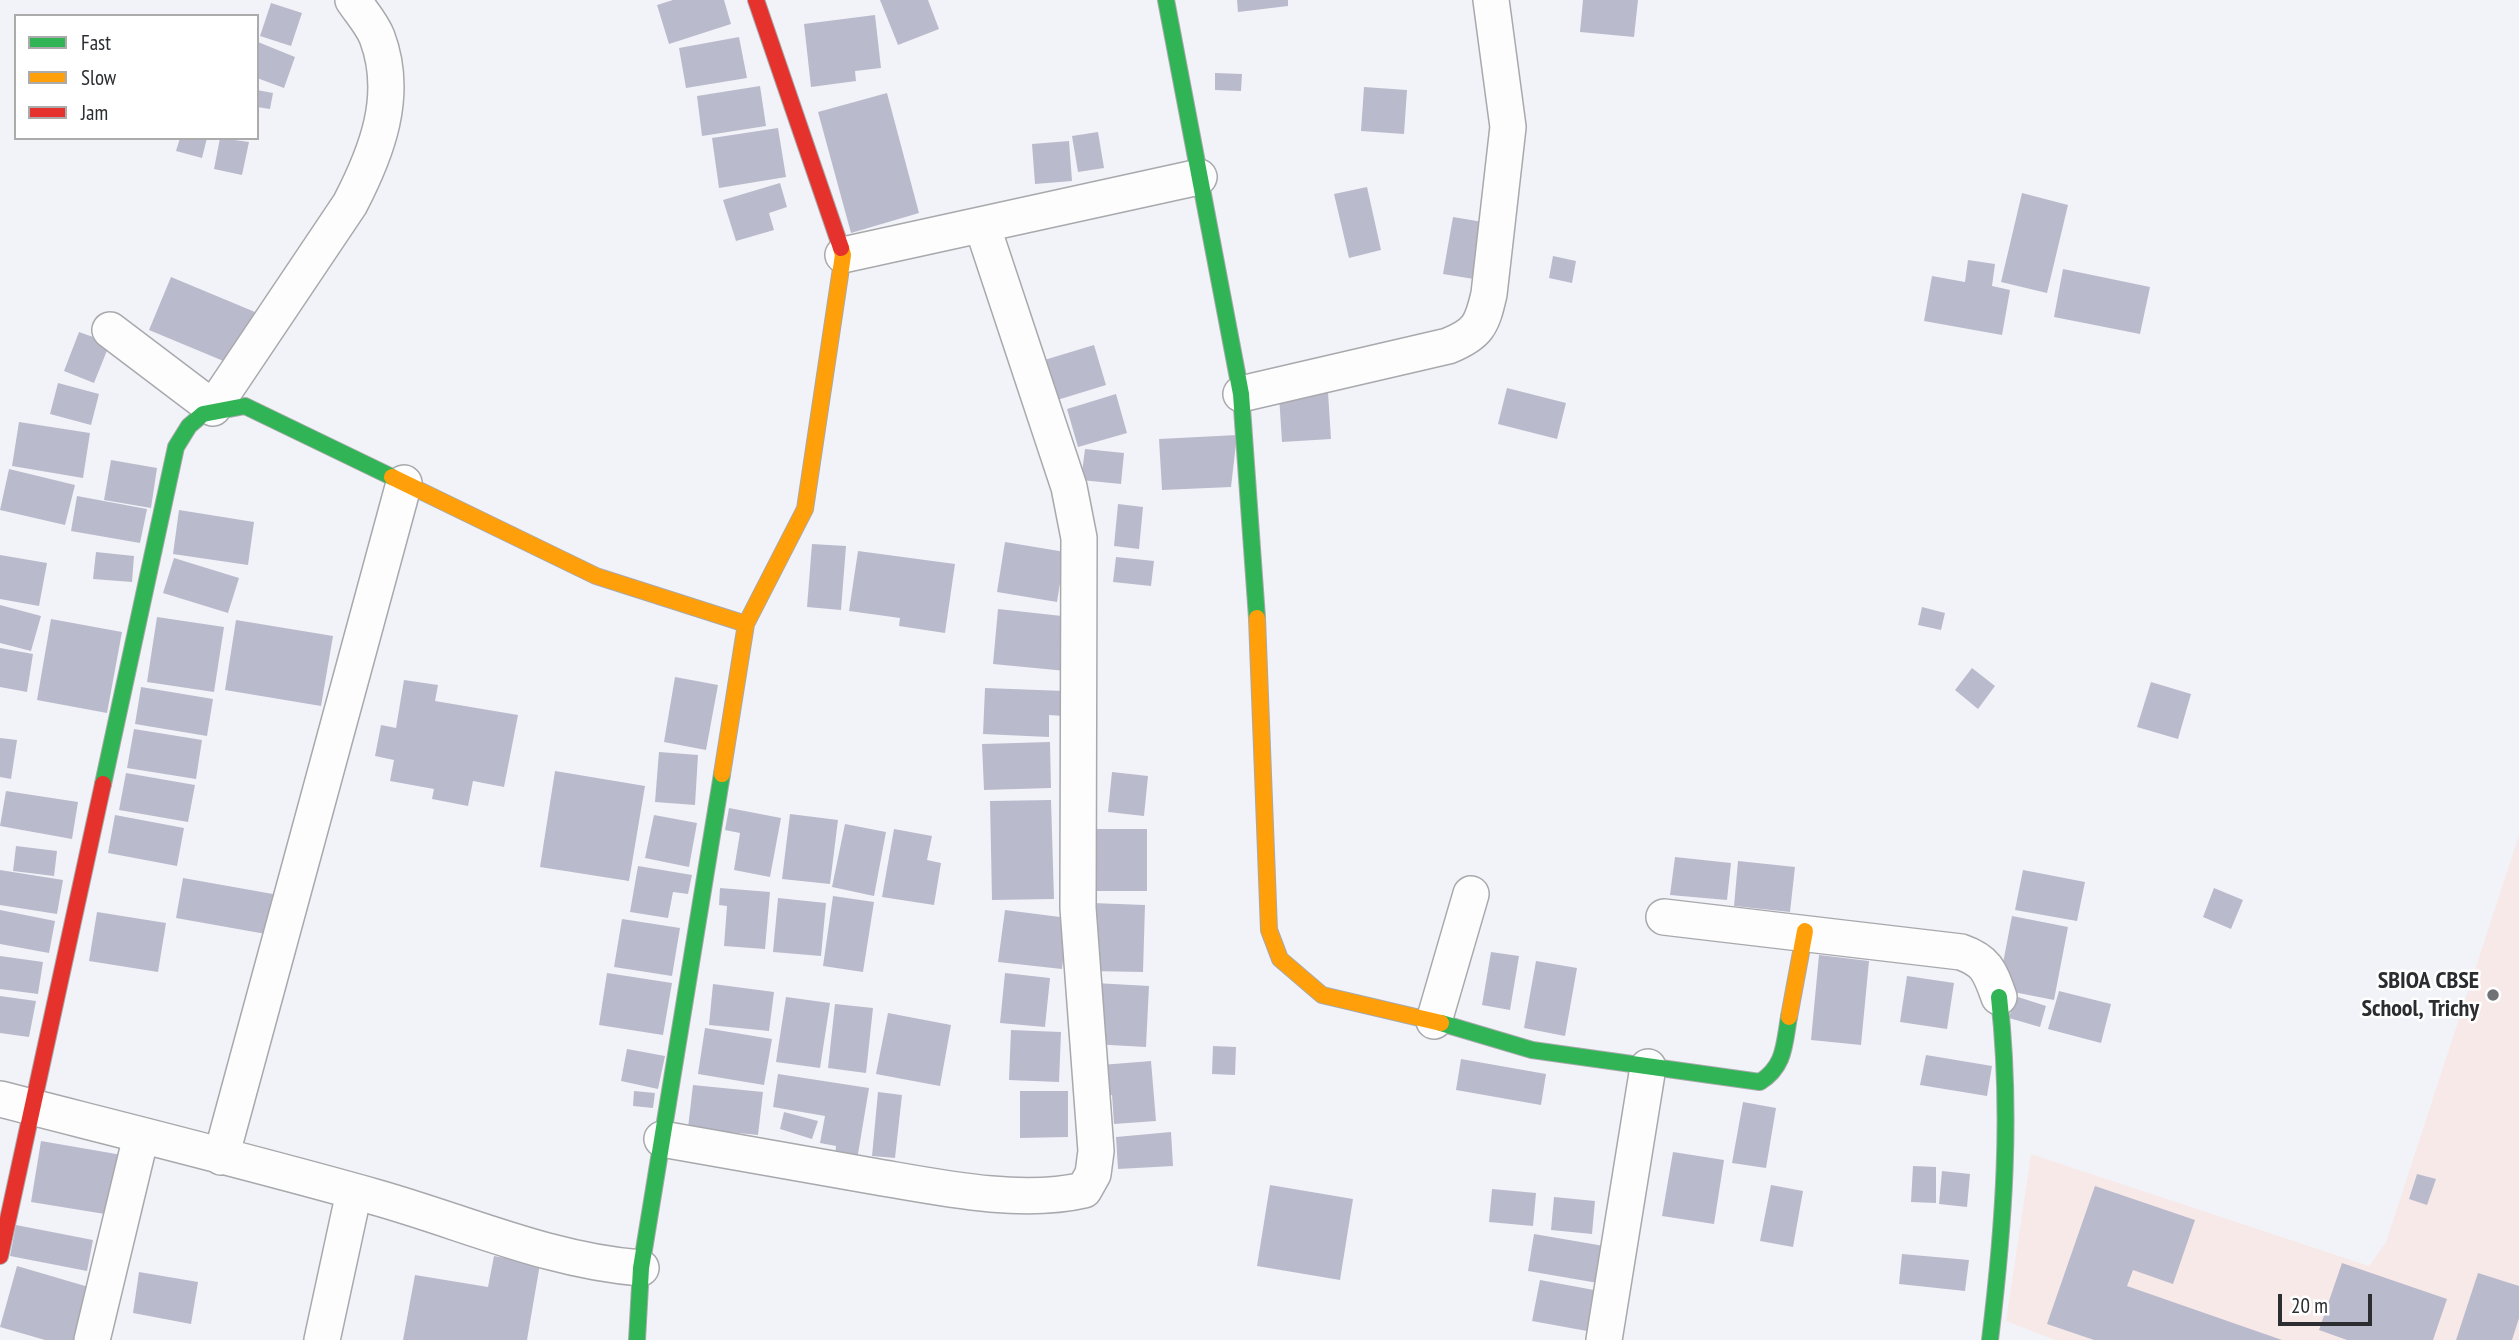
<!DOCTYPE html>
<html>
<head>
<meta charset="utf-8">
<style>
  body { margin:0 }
  #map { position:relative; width:2519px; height:1340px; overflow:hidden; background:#f2f3f8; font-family:"PT Sans Narrow",sans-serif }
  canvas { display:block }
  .legend { position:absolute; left:14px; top:14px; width:245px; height:126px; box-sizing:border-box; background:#fff; border:2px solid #ababac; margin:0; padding:9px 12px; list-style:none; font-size:21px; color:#2c2d30 }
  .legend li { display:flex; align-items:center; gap:14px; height:35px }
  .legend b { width:35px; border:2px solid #ababac }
  .scale { position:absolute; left:2278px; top:1294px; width:94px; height:32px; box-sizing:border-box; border:4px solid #2c2d30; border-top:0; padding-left:9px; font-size:21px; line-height:24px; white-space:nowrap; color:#2c2d30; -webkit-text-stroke:5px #fff; paint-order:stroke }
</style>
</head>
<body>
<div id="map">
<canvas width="2519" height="1340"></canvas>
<ul class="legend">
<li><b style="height:9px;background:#30b455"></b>Fast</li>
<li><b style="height:9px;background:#ff9f0a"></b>Slow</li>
<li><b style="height:9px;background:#e5322d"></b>Jam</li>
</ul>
<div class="scale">20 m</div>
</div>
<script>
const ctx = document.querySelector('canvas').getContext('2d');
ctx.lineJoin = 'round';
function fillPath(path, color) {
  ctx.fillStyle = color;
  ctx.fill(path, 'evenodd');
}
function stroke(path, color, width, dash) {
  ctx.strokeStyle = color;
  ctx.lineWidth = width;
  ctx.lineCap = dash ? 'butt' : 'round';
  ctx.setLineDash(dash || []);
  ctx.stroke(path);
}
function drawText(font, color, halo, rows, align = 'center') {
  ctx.font = font + ' "PT Sans Narrow",sans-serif';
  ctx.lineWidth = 5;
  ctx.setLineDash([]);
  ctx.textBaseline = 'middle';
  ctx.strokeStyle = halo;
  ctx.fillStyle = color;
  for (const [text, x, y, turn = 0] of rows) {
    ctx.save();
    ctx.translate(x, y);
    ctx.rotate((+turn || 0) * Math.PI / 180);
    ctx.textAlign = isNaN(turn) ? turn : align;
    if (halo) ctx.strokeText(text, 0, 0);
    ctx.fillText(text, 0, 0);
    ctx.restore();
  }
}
fillPath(new Path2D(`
  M2519 835V1340H2055L2006 1321 2031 1154 2369 1266 2386 1242Z`), '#f7e9e8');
fillPath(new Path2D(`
  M673 0H724L731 24 669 44 657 5Z
  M880 0H928L939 29 898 45Z
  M1237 0H1288V6L1238 12Z
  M1583 0H1638L1634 37 1580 32Z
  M271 3 302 13 291 46 260 36Z
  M875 15 881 68 855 71 856 81 811 87 804 24Z
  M739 37 747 78 686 88 679 48Z
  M258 42 295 57 284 88 257 78Z
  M1215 73 1242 74 1241 91 1215 90Z
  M760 86 766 126 702 136 697 96Z
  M1364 87 1407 90 1404 134 1361 131Z
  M257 90 273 93 270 109 257 107Z
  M887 93 919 213 851 233 818 112Z
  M778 128 786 177 719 188 712 138Z
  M1098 132 1104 168 1078 172 1072 136Z
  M180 138H207L202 158 176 151Z
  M220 138 249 142 242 175 214 169Z
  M1069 141 1072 181 1035 184 1032 144Z
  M780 183 787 207 769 213 774 230 736 241 723 200Z
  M1367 187 1381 250 1349 258 1334 194Z
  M2022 193 2068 205 2047 293 2001 282Z
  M1453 217 1489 223 1480 280 1443 274Z
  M1553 256 1576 261 1572 283 1549 278Z
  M1968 260 1995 264 1992 286 2010 290 2002 335 1924 321 1932 276 1965 282Z
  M2063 269 2150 287 2140 334 2054 317Z
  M171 277 255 312 233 365 149 330Z
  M79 332 110 343 94 383 64 371Z
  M1094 345 1106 385 1054 401 1041 361Z
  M58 383 99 394 91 425 50 414Z
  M1507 388 1566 403 1557 439 1498 424Z
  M1328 392 1331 439 1282 442 1279 395Z
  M1116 394 1127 433 1078 447 1067 409Z
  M19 422 90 433 83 478 12 466Z
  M1237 435 1231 487 1162 490 1159 439Z
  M1085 449 1124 453 1121 484 1081 480Z
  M111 460 157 468 151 508 104 500Z
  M9 469 75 485 65 525 0 510Z
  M77 496 147 509 140 543 71 531Z
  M1118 504 1143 507 1139 549 1114 546Z
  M179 510 254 522 248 565 173 554Z
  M1005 542 1065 552 1057 602 997 592Z
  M812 544 846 546 841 610 807 607Z
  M858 551 955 564 945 633 899 626 900 618 849 611Z
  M96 552 134 556 132 582 93 579Z
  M0 555 47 563 39 606 0 599Z
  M1116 557 1154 561 1151 586 1113 582Z
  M174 558 239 578 228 613 163 593Z
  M0 605 41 616 31 651 0 643Z
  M1922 607 1945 613 1941 630 1918 625Z
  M998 609 1071 617 1066 671 993 664Z
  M157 617 224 627 214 692 147 682Z
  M51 619 122 632 107 713 37 700Z
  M236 620 333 636 321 706 225 690Z
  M0 648 33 654 27 692 0 687Z
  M1972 668 1995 686 1978 709 1955 690Z
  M675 677 718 685 706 750 664 742Z
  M404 680 438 685 435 701 518 715 504 787 473 781 468 806 432 799 434 789 390 781 394 760 375 756 381 725 396 728Z
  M2151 682 2191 694 2178 739 2137 727Z
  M141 687 213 699 207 736 135 724Z
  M985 688 1065 691 1064 716 1049 715V737L983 734Z
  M134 729 202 740 196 779 127 768Z
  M0 738 17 740 11 779 0 777Z
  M1050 742 1051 788 984 790 982 744Z
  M659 752 698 755 695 805 655 802Z
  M555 771 645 786 629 881 540 867Z
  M1112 772 1148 776 1144 816 1108 812Z
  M126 773 195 785 188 822 119 810Z
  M6 791 78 802 72 839 0 826Z
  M1051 800 1054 899 992 900 990 801Z
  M729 808 781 818 770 877 734 870 740 833 725 830Z
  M790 814 838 820 830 884 782 879Z
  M115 815 184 828 177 866 108 853Z
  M654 815 697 823 689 867 645 858Z
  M845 824 886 832 874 896 832 887Z
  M894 829 932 836 927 860 941 863 934 905 882 897Z
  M1095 829H1147V891H1095Z
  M16 846 57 851 54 876 13 871Z
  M1675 857 1731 863 1727 900 1670 895Z
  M1738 861 1795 867 1790 912 1734 906Z
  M638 866 692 875 688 894 673 892 668 918 630 912Z
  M0 870 63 880 57 914 0 905Z
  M2023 870 2085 882 2077 921 2015 910Z
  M183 878 284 896 277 936 176 918Z
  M720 888 770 892 765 949 724 946 727 906 719 905Z
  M2214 888 2243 900 2231 929 2203 917Z
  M833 896 874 902 863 972 823 966Z
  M778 898 826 903 821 956 773 952Z
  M1092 903 1145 905 1143 972 1090 971Z
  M0 910 55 921 49 953 0 944Z
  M1005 910 1068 918 1062 969 998 962Z
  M97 912 166 923 158 972 89 961Z
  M2012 916 2068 927 2054 1000 1998 989Z
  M622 919 680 928 672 976 614 967Z
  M1491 952 1519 956 1510 1010 1482 1005Z
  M1819 955 1869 961 1861 1045 1811 1040Z
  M0 956 43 962 38 994 0 989Z
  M1536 961 1577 968 1565 1036 1524 1028Z
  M607 973 672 983 663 1035 599 1025Z
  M1005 973 1050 978 1045 1027 1000 1023Z
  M1907 976 1954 983 1947 1029 1900 1022Z
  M1095 983 1149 986 1146 1047 1092 1044Z
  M713 984 774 992 769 1031 709 1025Z
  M2059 991 2111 1004 2101 1043 2048 1029Z
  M0 996 36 1001 29 1037 0 1033Z
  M2015 996 2046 1006 2040 1027 2009 1018Z
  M786 997 830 1003 820 1068 776 1062Z
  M835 1004 873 1008 866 1073 828 1068Z
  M888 1013 951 1025 940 1086 876 1074Z
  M705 1028 772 1039 764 1085 698 1074Z
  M1011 1030 1061 1032 1059 1082 1009 1080Z
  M1213 1046 1236 1047 1235 1075 1212 1074Z
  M627 1049 665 1056 658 1089 621 1081Z
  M1926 1055 1992 1066 1987 1096 1920 1085Z
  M1461 1059 1546 1074 1541 1105 1456 1090Z
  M1151 1061 1156 1121 1114 1124 1112 1095 1103 1096 1101 1065Z
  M778 1074 869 1088 857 1160 835 1156 836 1146 820 1143 825 1116 773 1107Z
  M693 1085 763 1092 758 1135 688 1128Z
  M634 1091 655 1093 653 1108 633 1106Z
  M1020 1091H1068V1137L1020 1138Z
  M878 1092 902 1095 895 1158 872 1156Z
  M1743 1102 1776 1108 1766 1168 1732 1163Z
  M784 1112 818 1121 812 1139 780 1129Z
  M1171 1132 1173 1166 1118 1169 1116 1137Z
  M41 1141 122 1155 111 1215 31 1202Z
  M1673 1152 1724 1160 1714 1224 1662 1216Z
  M1913 1166 1936 1167V1203L1911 1202Z
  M1942 1171 1970 1174 1967 1207 1939 1204Z
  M2417 1174 2436 1179 2427 1205 2409 1199Z
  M1270 1185 1353 1199 1340 1280 1257 1266Z
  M1771 1185 1803 1191 1793 1247 1760 1241Z
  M2095 1186 2195 1220 2173 1284 2133 1270 2127 1286 2282 1340H2094L2047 1324Z
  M1492 1189 1536 1193 1533 1226 1489 1222Z
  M1554 1197 1595 1201 1592 1234 1551 1230Z
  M16 1225 93 1240 87 1271 10 1256Z
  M1534 1234 1604 1246 1598 1283 1528 1271Z
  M1902 1254 1969 1260 1965 1291 1899 1284Z
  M494 1256 540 1264 527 1340H403L415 1275 488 1287Z
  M2342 1263 2447 1299 2433 1340H2347L2319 1330Z
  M17 1266 92 1288 76 1340H45L0 1327Z
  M139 1272 198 1282 191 1324 133 1313Z
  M2478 1273 2519 1286V1318L2512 1340H2456Z
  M1540 1280 1594 1290 1587 1331 1532 1321Z`), '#babacd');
const street = new Path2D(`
  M843 255 1199 177
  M110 330 213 408 350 204C377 152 399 95 377 37 372 24 361 12 353 0
  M1241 394 1448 346C1478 334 1482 325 1489 294L1508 127 1491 0
  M1664 917 1961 952C1987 961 1990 972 1999 997
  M1434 1021 1471 894
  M0 1099C125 1131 251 1162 375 1197 464 1222 549 1261 641 1268
  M662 1139C732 1152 802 1164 872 1176 937 1187 1019 1205 1084 1190L1093 1174 1096 1151 1078 908 1079 538 1069 487 982 225
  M221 1157 404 483
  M92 1340 141 1136
  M322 1340 354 1192
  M1604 1340 1648 1067`);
const fast = new Path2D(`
  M1166 0 1241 394 1257 618
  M103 784 176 447 189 426 203 414 245 406 392 477
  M1441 1023 1532 1050 1760 1082C1785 1066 1784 1045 1789 1017
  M637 1340 641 1268 722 774
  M1990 1340C2004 1225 2012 1112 1999 997`);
const slow = new Path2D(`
  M392 477 596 576 746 624
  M1257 618 1269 930 1280 959 1322 995 1441 1023
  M722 774 746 624 805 509 843 255 841 248
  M1789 1017 1805 931`);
const jam = new Path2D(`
  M756 0 841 248
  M0 1256 103 784`);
stroke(street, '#a8a9ac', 38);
stroke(fast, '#a8a9ac', 18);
stroke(slow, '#a8a9ac', 18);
stroke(jam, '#a8a9ac', 18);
stroke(street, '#fdfdfe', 35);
stroke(fast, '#30b455', 16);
stroke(slow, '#ff9f0a', 16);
stroke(jam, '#e5322d', 16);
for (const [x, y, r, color] of [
  [2493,995,7,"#717276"]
]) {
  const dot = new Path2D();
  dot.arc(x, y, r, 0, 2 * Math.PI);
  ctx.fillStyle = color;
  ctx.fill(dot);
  stroke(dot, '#fff', 2.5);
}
drawText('bold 24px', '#2c2d30', '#fff', [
  ["SBIOA CBSE",2479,981],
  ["School, Trichy",2479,1009]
], 'right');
</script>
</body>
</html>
